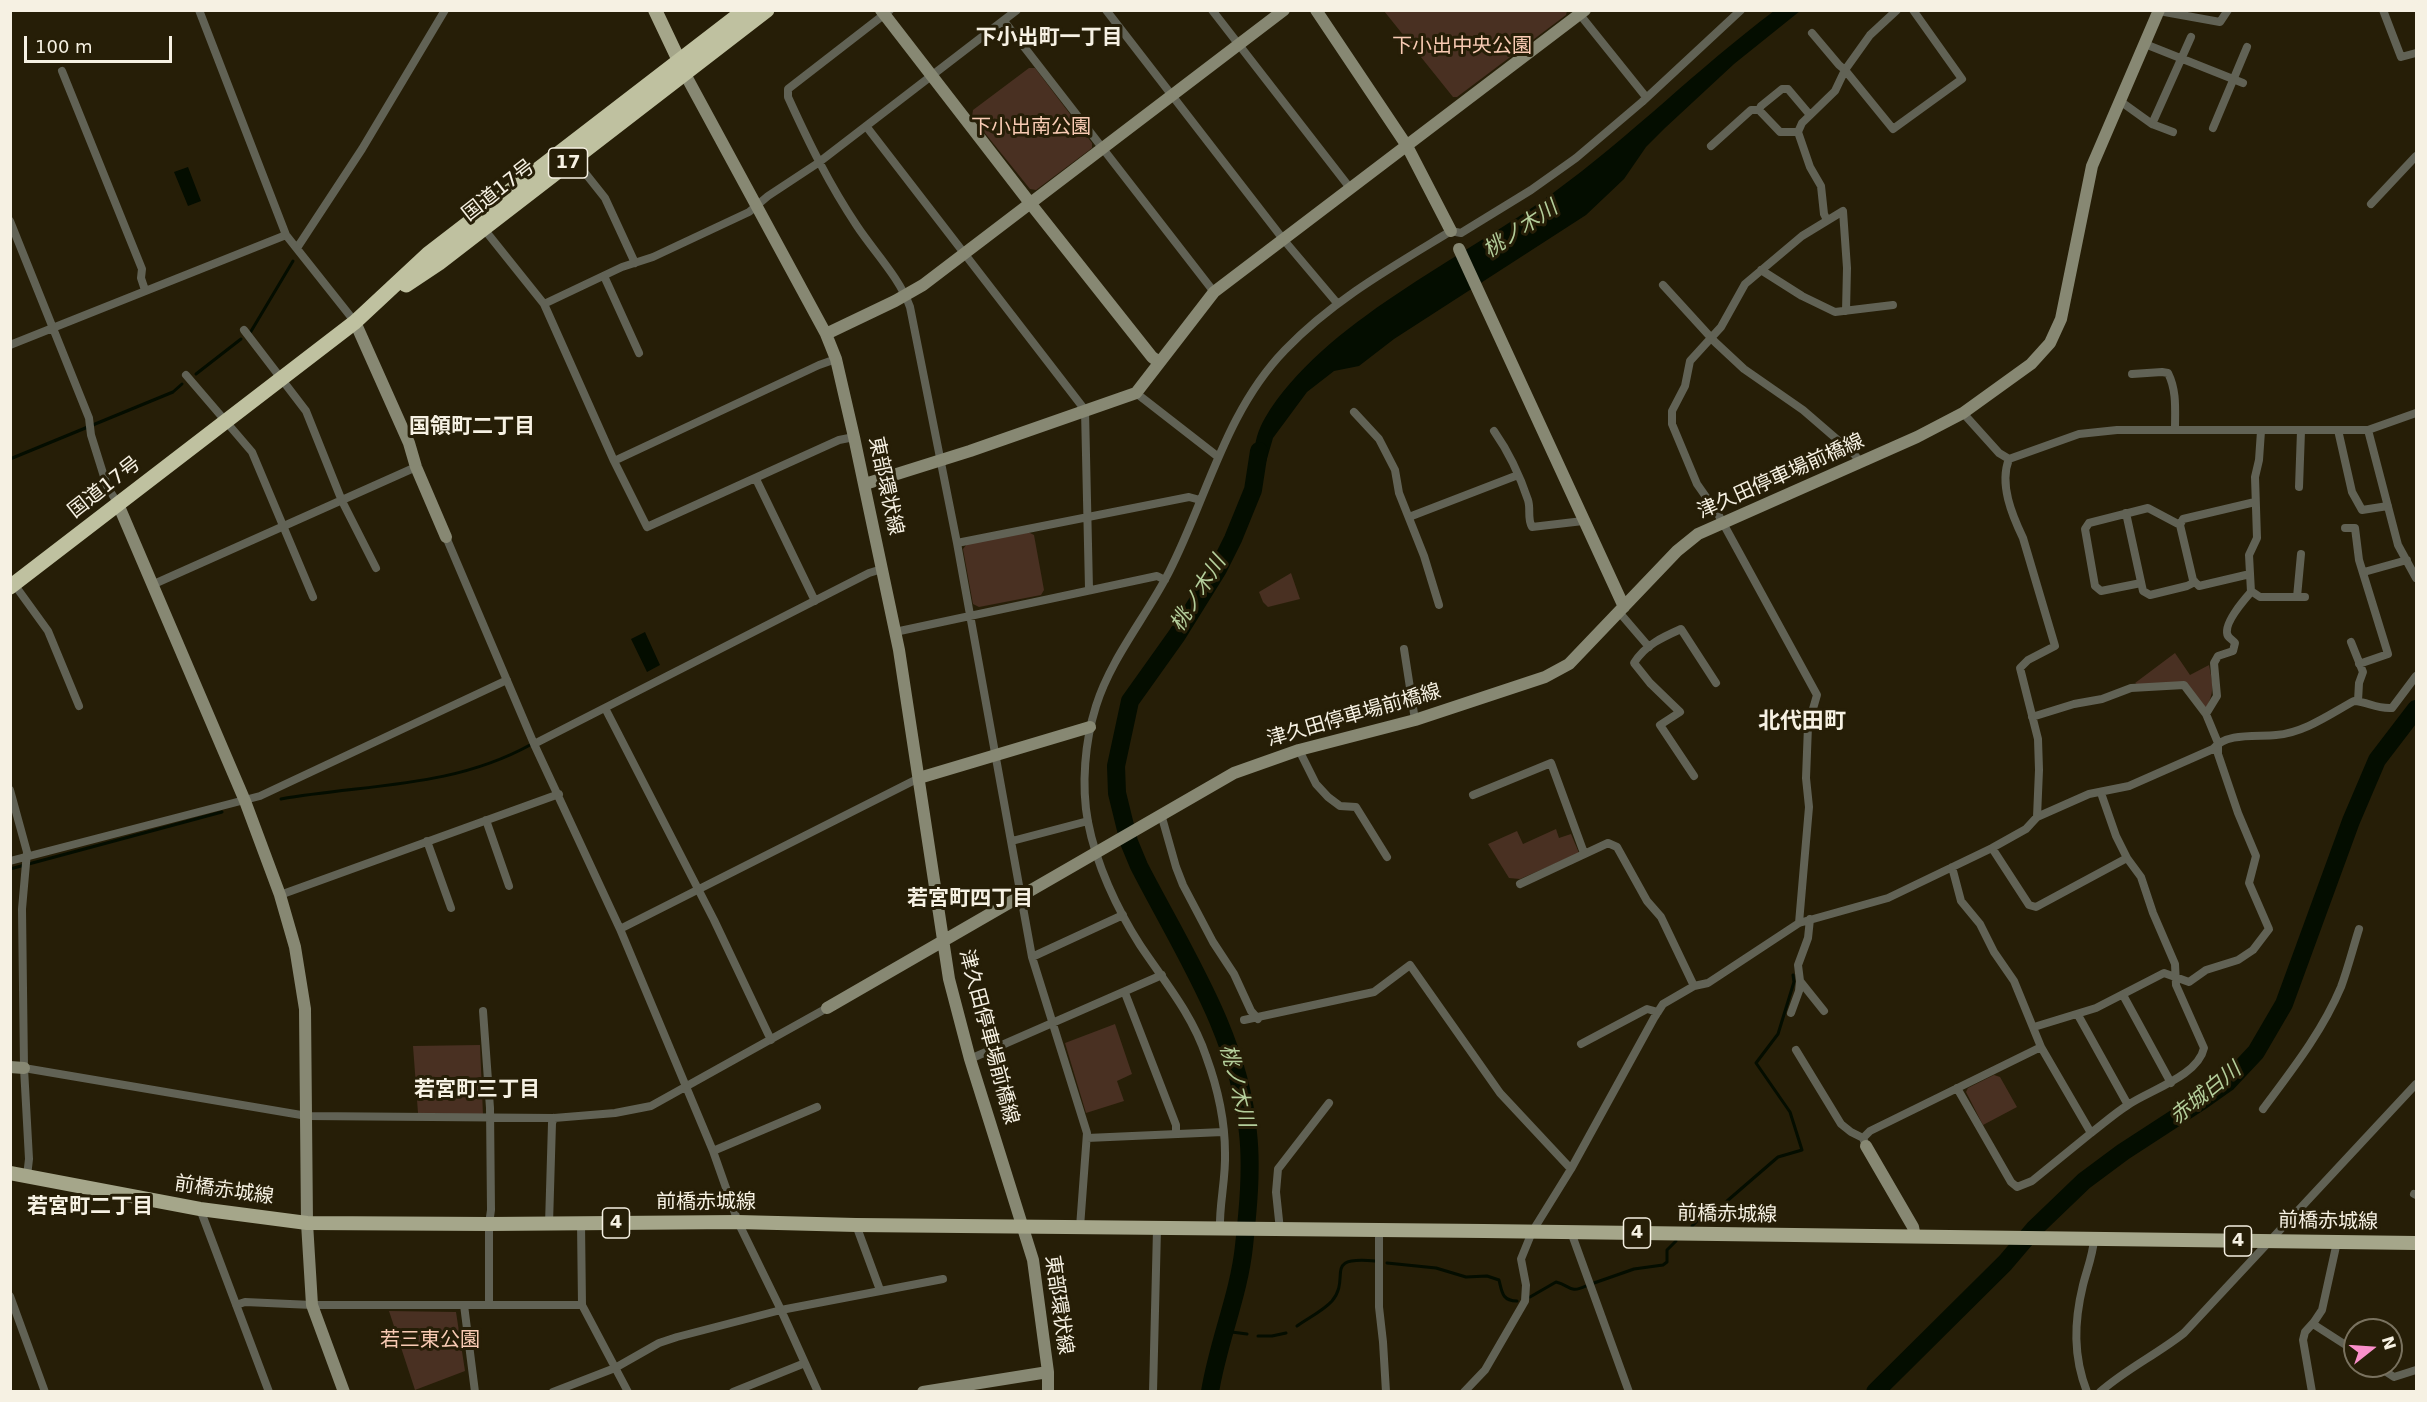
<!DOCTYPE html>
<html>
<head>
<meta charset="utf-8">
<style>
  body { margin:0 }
  #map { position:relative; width:2427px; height:1402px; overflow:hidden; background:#261e07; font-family:"DejaVu Sans",sans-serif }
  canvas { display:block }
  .frame { position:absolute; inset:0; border:12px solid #f6f1e3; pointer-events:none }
  .north { position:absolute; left:2343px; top:1318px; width:60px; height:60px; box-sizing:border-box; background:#261e07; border:2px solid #79725f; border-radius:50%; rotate:73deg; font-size:16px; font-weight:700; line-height:24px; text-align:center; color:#f6f1e3 }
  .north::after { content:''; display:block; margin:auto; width:21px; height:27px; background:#f98fca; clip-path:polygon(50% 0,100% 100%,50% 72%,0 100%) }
  .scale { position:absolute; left:24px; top:36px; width:148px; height:27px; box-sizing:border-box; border:3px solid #f6f1e3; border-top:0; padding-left:8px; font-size:18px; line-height:21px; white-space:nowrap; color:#f6f1e3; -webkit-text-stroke:4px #261e07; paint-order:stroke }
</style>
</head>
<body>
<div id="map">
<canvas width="2427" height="1402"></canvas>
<div class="frame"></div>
<div class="north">N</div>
<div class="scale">100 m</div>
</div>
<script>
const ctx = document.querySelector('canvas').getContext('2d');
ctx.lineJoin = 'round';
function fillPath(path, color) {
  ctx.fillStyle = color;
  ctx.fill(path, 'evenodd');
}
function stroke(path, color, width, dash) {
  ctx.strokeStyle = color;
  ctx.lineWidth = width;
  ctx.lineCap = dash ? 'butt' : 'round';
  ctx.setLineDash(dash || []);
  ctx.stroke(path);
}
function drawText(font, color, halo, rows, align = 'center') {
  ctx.font = font + ' "DejaVu Sans","Noto Sans JP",sans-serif';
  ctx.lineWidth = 6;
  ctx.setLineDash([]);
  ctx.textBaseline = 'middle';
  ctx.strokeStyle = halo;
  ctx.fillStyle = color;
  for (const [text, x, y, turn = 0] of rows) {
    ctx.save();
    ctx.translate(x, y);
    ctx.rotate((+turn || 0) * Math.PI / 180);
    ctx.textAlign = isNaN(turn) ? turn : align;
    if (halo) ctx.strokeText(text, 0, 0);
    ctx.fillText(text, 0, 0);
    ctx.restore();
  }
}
fillPath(new Path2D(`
  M1384 11H1567L1566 15 1457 97H1453Z
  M1029 68H1035L1092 143V148L1036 190 1030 189 972 117 973 110Z
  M1028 532 1034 535 1044 590 1041 595 979 607 973 604 963 549 967 544Z
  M1291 573 1300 599 1268 607 1263 602 1259 592Z
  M2175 653 2190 675 2209 665C2213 685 2215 692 2205 710L2184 682 2138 685 2135 683Z
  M1556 829 1559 838 1571 834 1579 853 1520 879 1509 878 1488 844 1517 831 1523 844Z
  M1115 1024 1132 1074 1117 1081 1124 1101 1086 1113 1065 1043Z
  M480 1045 483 1115 418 1113 413 1046Z
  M1994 1075 2000 1077 2017 1107 1983 1125 1966 1092 1968 1088Z
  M389 1311 456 1312 465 1371 415 1390Z`), '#493022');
fillPath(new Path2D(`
  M1774 11H1800L1734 64 1665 128 1646 147 1624 179 1586 215 1394 339 1359 366 1334 371 1307 392 1273 438 1257 493C1254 464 1250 444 1265 418 1322 322 1464 258 1553 193 1630 137 1698 68 1774 11Z
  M188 167 201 201 188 206 174 172Z
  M645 632 660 665 647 672 631 639Z`), '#040d00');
stroke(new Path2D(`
  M250 333 293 261
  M196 374 241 339
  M10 459 173 392 182 384
  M281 799C367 784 452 788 530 745
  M10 869 222 812
  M1727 1201 1778 1157 1802 1150 1790 1112 1756 1063 1778 1034 1794 982 1793 975
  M1692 1226 1703 1215
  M1387 1263 1436 1268 1466 1277 1487 1276 1499 1280C1502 1292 1502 1301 1517 1301
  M1594 1283 1634 1269 1663 1265 1667 1262V1250L1676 1241
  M1530 1297 1556 1282C1570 1285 1569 1294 1586 1286
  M1297 1326C1308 1318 1323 1311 1332 1301 1352 1277 1321 1256 1375 1261
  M1224 1331 1247 1334
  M1258 1336H1272L1286 1333`), '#040d00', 3);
stroke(new Path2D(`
  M1210 1392C1218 1342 1239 1295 1244 1246 1248 1210 1252 1169 1248 1133 1240 1036 1182 950 1139 866L1129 842 1117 793 1116 766 1130 701 1177 635 1218 569 1233 539 1253 490 1259 451
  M1875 1392 2005 1263 2034 1229 2084 1181 2123 1152 2203 1100 2227 1083 2256 1052 2284 1004 2351 821 2377 760 2416 709`), '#040d00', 18);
stroke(new Path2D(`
  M199 10 286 235 355 322
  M890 10 788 89V97C809 143 829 184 857 226 875 253 899 277 910 307L957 543 1032 957 1087 1133 1080 1227
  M1106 10 1283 239 1337 303
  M1212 10 1350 188
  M2383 10 2401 57 2416 53
  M1577 11 1646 97
  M2159 11 2220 22 2228 10
  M1004 21 1214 292
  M1812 33 1839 65 1845 70 1893 129 1962 79 1913 10
  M2145 44 2243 83
  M62 71 142 269 141 278 145 290
  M2120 101 2152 124 2173 132
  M1759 110 1761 106 1782 89H1788L1810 115
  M2152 124 2191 37
  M866 126 1085 410 1089 589
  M2213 128 2247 47
  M1711 146 1751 110H1759L1780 132H1798
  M574 159 605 198 635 263
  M2371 204 2416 156
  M1827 220 1824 214 1821 186 1810 167 1798 132 1802 123 1835 91 1845 70 1870 35 1897 10
  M10 221 89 418 91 435 107 486 118 504
  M484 229 544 304 614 461 647 527 839 440 854 437
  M297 248 362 149 445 10
  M1761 270 1802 296 1835 312 1893 305
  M604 276 639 353
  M1663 285 1715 342 1744 369 1803 410 1854 454 1861 463
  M544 304 622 267 653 257 749 212 768 196 818 163 1017 10
  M244 330 306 411 342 501 376 568
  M10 345 286 235
  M2132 374 2162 372 2168 373C2177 391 2175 410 2175 429
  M186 375 252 452 313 597
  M1136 393 1217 456
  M1354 412 1379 439 1395 470 1399 493 1424 556 1439 605
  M1963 413 1999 453 2009 459
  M2338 430 2352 492 2362 510 2388 506
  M2368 430 2398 545 2416 578
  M1494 431C1508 451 1520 476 1528 500 1531 509 1527 519 1532 527L1583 521
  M2009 459 2079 434 2117 430H2368L2416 413
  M2009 459C1999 484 2012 515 2023 538L2055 646 2028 660 2020 668 2038 739 2039 770 2037 817
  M614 461 819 365 836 359
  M756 479 815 601
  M2299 487 2301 431
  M2126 513 2143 591 2150 595 2187 586 2195 582
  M1409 517 1518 475
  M2345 528H2355L2359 560 2388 654 2359 664
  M446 537 534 744 620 929 713 1151 738 1222 781 1310 818 1392
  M957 543 1189 497 1200 500
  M2364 572 2407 560
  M2250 574 2199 586 2193 580 2180 525 2183 519 2255 502
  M2141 583 2101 591 2095 586 2085 529 2089 523 2148 508 2180 525
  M14 584 48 631 79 706
  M154 584 416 467
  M2251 591 2260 597H2305
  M2297 597 2301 554
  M1619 612 1649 647
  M895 632 1157 576 1165 580
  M2351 642 2363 672 2359 683 2358 701
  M1404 649 1415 720
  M605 708 714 920 771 1040
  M2206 714 2217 696 2214 663 2218 656 2233 651 2235 643C2233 640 2230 639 2228 636 2222 625 2244 600 2251 592L2249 555 2257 538 2255 477 2259 460 2261 431
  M2032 717 2074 704 2102 699 2131 688 2184 685 2206 714 2218 743V754L2238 813 2256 856 2249 883 2269 929 2253 950 2238 960 2206 970 2189 982 2164 973 2096 1008 2034 1027
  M534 744 869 573 882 569
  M1299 750 1316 784 1328 797 1340 806 1356 807 1387 857
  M1694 776 1660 725 1680 712 1650 683 1634 663C1645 645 1663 637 1681 629L1716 683
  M10 790 27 852 22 909 24 1068 29 1159 27 1176
  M1473 795 1551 763 1584 853
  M1161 814 1176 867 1183 885 1213 942 1234 974 1251 1011 1258 1019
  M486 820 509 886
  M427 841 451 908
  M1012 841 1088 821
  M1992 848 2029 905 2036 907 2127 858
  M10 861 260 796 507 680
  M1952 867 1961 901 1980 924 1994 952 2014 981 2041 1047 2091 1133 2032 1181 2017 1187 2011 1182 1957 1088
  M1520 884 1608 843 1617 847 1647 901 1661 917 1694 986
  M280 895 559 794
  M1810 919 1808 938 1798 965 1800 981 1824 1011
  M1799 923 1809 807 1806 778 1808 726 1817 695 1718 514 1697 484 1672 424V411L1685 386 1690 361 1721 327 1745 284 1802 236 1843 211 1847 268 1846 311
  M620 929 919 778
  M1032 957 1123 915
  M1125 993 1176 1125V1134
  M2123 995 2171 1083
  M483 1011 490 1108 491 1210 489 1224V1305
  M1791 1013 1799 991 1800 981
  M2078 1015 2128 1105
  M1244 1020 1374 992 1410 965 1500 1093 1571 1169
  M1581 1044 1647 1009 1658 1012
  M1796 1050 1841 1124 1851 1132 1863 1138
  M970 1059 1162 975
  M24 1068 307 1116 554 1118 615 1113 651 1106 827 1008
  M2263 1109C2292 1070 2322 1032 2341 987 2348 968 2353 948 2359 929
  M2091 1133C2103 1124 2115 1113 2128 1105 2150 1090 2198 1076 2204 1048L2176 985 2175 964 2153 913 2141 877 2127 858 2116 836 2101 793
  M1087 1138 1223 1132
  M1866 1146 1863 1138 1870 1131 2041 1047
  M713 1151 817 1107
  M2414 1194 2416 1195
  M200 1209 269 1392
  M581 1223 582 1305 628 1392
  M549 1224 552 1123 554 1118
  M856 1225 880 1290
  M1220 1229C1219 1204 1226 1179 1225 1153 1225 1122 1217 1086 1206 1056 1192 1014 1164 981 1140 945 1117 909 1096 864 1088 822 1081 785 1085 741 1096 706 1111 658 1146 617 1169 572 1207 498 1225 412 1285 350 1333 300 1392 267 1451 231L1461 233 1531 190 1576 158 1642 102 1741 10
  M1280 1230 1276 1192 1278 1169 1329 1103
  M1379 1231V1307L1383 1342 1386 1392
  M1571 1232 1629 1392
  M10 1296 45 1392
  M236 1305 245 1302 312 1305H582
  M464 1305 475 1392
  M2313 1324 2355 1351
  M2377 1366 2394 1377 2416 1370
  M553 1392 615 1368 659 1343 677 1337 781 1310 943 1279
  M733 1392 805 1363
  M1153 1392 1157 1229
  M1464 1392 1485 1370 1525 1301 1526 1285 1521 1259 1532 1232 1571 1169 1654 1018 1663 1004 1694 986 1708 983 1799 923 1888 898 1992 848 2026 829 2037 817 2089 794 2129 786 2213 749C2226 732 2257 737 2276 735 2304 733 2330 714 2354 701 2369 702 2375 709 2392 708L2416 676
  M2087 1392C2073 1356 2074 1322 2083 1285 2087 1269 2093 1255 2094 1239
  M2100 1392C2126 1369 2156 1355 2184 1333L2416 1084
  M2312 1392 2303 1340 2305 1332 2314 1322 2322 1310 2337 1242`), '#616255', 8);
stroke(new Path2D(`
  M881 10 1030 203 1152 357 1159 362
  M1316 10 1407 146 1451 231
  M685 74 826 334 836 359 854 437 899 650 949 979 970 1059 1033 1260 1048 1372V1392
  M1459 249 1624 607
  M355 322 409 443 416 467 446 537
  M826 334 895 301 923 285 1284 10
  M865 484 970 451 1136 393 1214 292 1585 10
  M118 504 245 801 280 895 295 947 305 1009 307 1223 312 1305 344 1392
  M919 778 1090 727
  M827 1008 1234 773 1299 750 1415 720 1545 677 1569 664 1677 551 1698 534 1917 437 1963 413 2031 364 2050 343 2061 319 2092 166 2159 10
  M10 1067 24 1068
  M1866 1146 1913 1227 1915 1237
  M923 1392 1048 1372`), '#878873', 12);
stroke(new Path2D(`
  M655 10 683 69
  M10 1173 200 1209 307 1223 489 1224 738 1222 856 1225 1484 1231 2416 1243`), '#a5a68a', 14);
stroke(new Path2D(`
  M406 285 439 263 767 10
  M10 587 355 322 428 254 745 10`), '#bfc1a0', 15);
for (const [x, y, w] of [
  [568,163,39],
  [616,1223,27],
  [1637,1233,27],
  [2238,1241,27]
]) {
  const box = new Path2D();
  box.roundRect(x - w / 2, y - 15, w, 30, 4.5);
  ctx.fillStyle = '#261e07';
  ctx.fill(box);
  stroke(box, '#f6f1e3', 1.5);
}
drawText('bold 18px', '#f6f1e3', null, [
  ["17",568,163],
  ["4",616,1223],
  ["4",1637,1233],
  ["4",2238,1241]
]);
drawText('20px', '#f9cbb4', '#261e07', [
  ["下小出中央公園",1462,47],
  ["下小出南公園",1031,128],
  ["若三東公園",430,1341]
]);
drawText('20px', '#f6f1e3', '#261e07', [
  ["国道17号",499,191,-38],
  ["津久田停車場前橋線",1781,477,-24],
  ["東部環状線",885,486,78],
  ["国道17号",105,488,-38],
  ["津久田停車場前橋線",1354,716,-16],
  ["津久田停車場前橋線",988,1037,75],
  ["前橋赤城線",224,1191,8],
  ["前橋赤城線",706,1203],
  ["前橋赤城線",1727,1215,1],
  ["前橋赤城線",2328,1222,1],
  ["東部環状線",1058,1305,82]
]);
drawText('bold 21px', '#f6f1e3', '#261e07', [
  ["下小出町一丁目",1049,39],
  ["国領町二丁目",472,428],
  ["若宮町四丁目",970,900],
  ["若宮町三丁目",477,1091],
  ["若宮町二丁目",90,1208]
]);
drawText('italic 21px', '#b4ce9b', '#261e07', [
  ["桃ノ木川",1521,230,-34],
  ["桃ノ木川",1199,594,-58],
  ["桃ノ木川",1236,1086,76],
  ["赤城白川",2206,1094,-39]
]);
drawText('bold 22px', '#f6f1e3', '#261e07', [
  ["北代田町",1802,722]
]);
</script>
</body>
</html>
